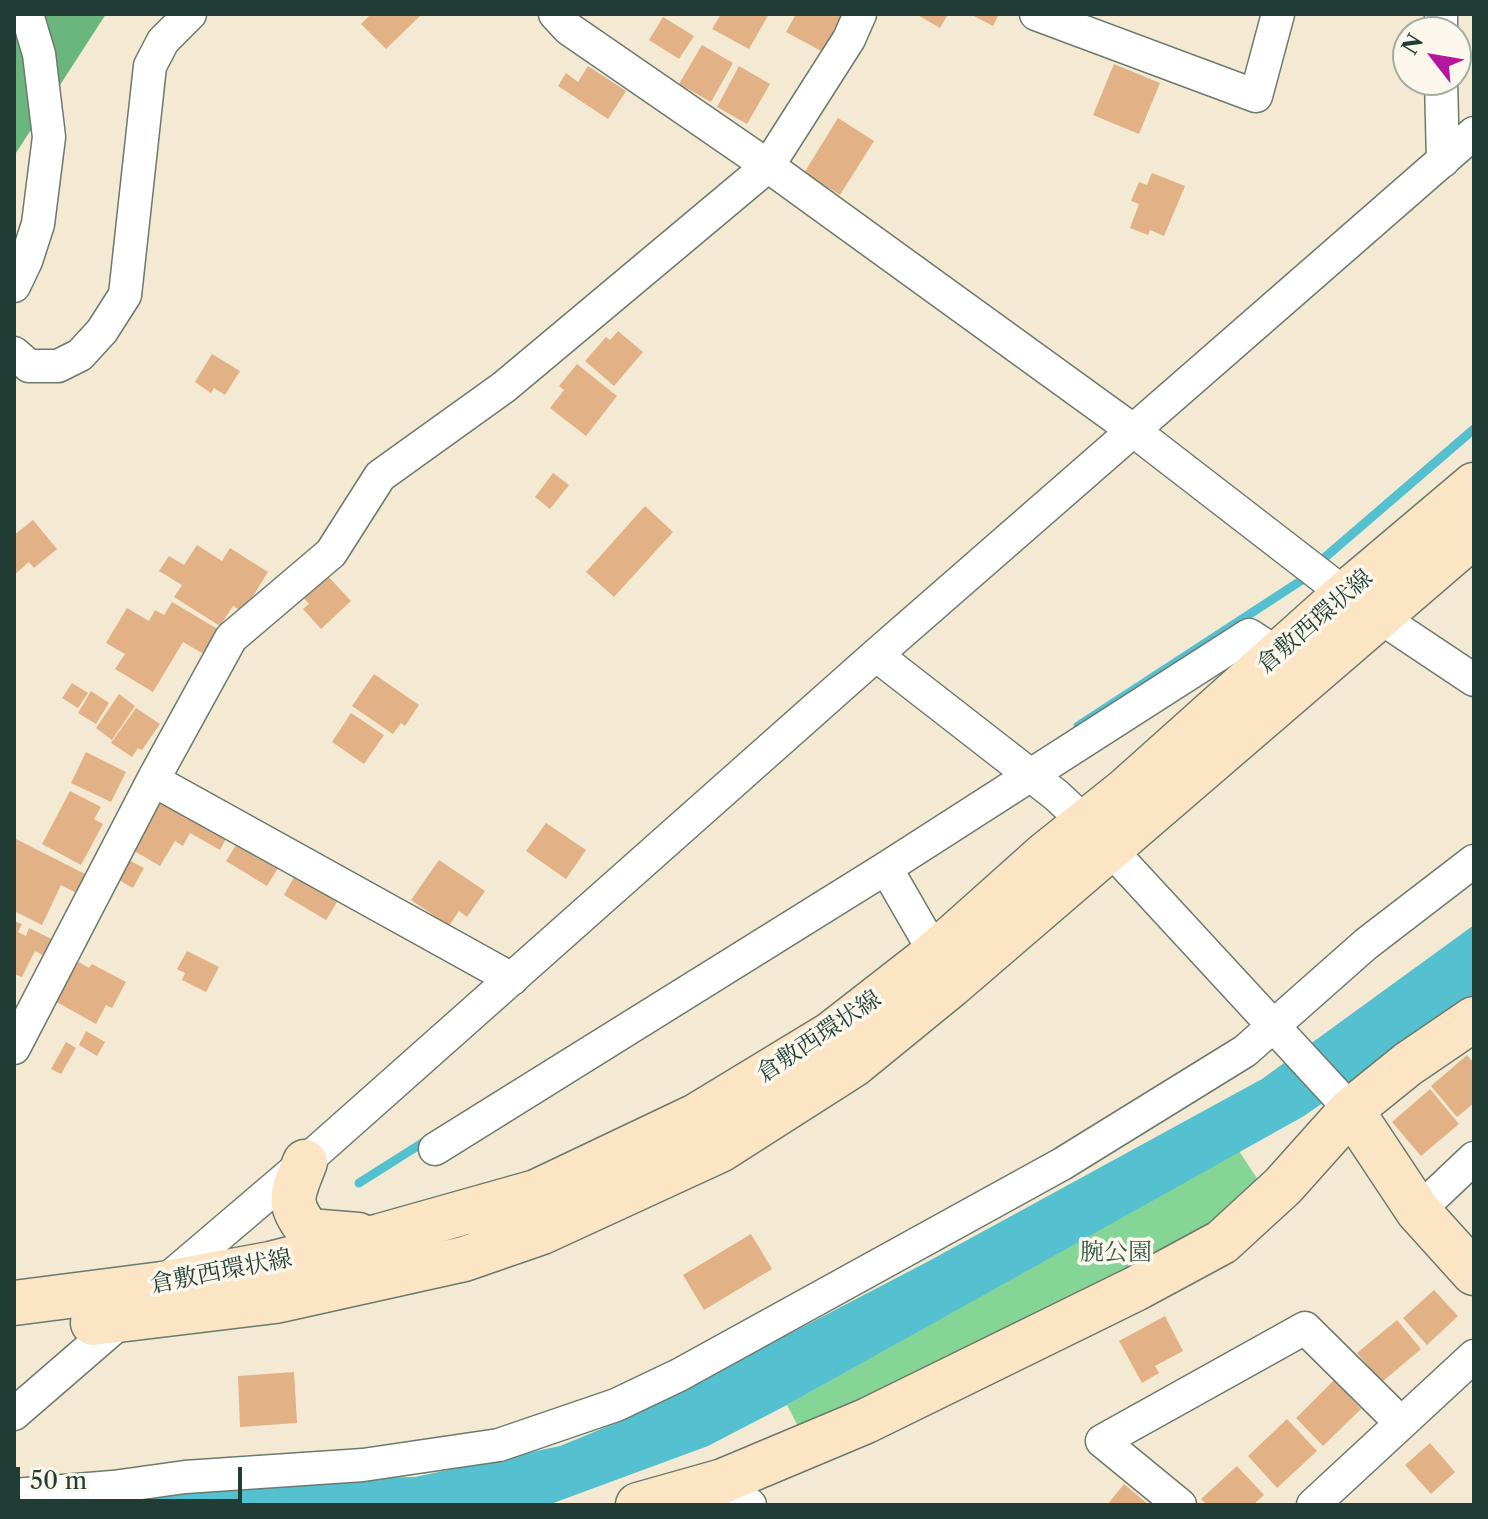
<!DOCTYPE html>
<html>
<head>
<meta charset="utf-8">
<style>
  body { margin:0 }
  #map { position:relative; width:1488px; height:1519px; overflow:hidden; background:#f4ead4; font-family:"Libre Caslon Text",serif }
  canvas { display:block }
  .frame { position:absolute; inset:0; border:16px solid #1f3d34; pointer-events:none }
  .north { position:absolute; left:1392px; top:16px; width:80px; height:80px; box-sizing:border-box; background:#fbf7ec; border:2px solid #a3ada2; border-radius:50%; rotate:301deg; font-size:22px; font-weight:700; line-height:32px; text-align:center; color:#1f3d34 }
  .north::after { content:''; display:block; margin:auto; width:28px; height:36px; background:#b5179e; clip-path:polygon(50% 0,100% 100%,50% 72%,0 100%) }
  .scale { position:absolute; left:16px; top:1467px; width:226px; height:36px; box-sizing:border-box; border:4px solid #1f3d34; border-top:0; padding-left:10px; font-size:24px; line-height:28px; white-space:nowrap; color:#1f3d34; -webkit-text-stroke:6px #fbf7ec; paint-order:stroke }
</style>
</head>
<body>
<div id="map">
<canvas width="1488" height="1519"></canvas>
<div class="frame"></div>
<div class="north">N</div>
<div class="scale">50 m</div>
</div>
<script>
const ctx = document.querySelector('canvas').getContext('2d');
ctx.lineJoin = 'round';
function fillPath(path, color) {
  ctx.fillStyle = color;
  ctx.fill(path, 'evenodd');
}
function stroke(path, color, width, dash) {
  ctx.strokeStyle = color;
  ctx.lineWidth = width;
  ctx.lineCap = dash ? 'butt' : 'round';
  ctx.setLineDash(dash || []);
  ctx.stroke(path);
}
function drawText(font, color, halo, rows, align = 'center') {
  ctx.font = font + ' "Libre Caslon Text","Noto Serif JP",serif';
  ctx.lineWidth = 7;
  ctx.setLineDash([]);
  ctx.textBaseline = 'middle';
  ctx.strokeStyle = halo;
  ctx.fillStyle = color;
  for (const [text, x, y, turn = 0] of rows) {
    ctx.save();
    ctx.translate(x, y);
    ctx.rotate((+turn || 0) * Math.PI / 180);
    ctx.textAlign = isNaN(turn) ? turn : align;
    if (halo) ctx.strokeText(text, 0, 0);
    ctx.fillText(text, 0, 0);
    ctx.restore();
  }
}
fillPath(new Path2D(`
  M1239 1151 1258 1180 1227 1218 1128 1278 800 1430 787 1405Z`), '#84d596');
fillPath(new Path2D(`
  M14 14H106L14 156Z`), '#6bb67f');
fillPath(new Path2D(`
  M1474 925V998L1304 1116 787 1405 708 1446 548 1505H41L354 1478 415 1477 560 1446 628 1418 927 1262 1262 1079Z`), '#55c0d0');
stroke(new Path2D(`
  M1078 726 1302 580 1323 559 1474 429
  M359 1183 427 1140`), '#55c0d0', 9);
fillPath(new Path2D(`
  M371 14H422L386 49 361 24Z
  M721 14H769L749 49 712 29Z
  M796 14H844L823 52 786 32Z
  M916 14H948L940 28Z
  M970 14H999L993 26Z
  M663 17 694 36 679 59 649 40Z
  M702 45 733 63 711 102 679 84Z
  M1114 64 1160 83 1139 134 1093 115Z
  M588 66 626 91 608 119 558 86 566 73 578 82Z
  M739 66 770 84 747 124 717 107Z
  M838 118 874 141 840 195 804 173Z
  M1152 173 1185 186 1164 236 1150 230 1148 235 1130 228 1139 204 1131 201 1139 182 1147 185Z
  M618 331 643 352 614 386 585 361 606 337 610 340Z
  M212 354 240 371 225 395 214 388 211 393 195 382Z
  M577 364 617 396 586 436 550 408 564 390 559 386Z
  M553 473 569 485 550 509 535 497Z
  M645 506 673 532 614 597 586 572Z
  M33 520 57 549 34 568 29 562 14 575V535Z
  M197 545 222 561 230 548 268 572 243 612 233 606 220 626 174 597 182 585 159 571 169 556 184 565Z
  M324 572 351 601 321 629 303 609 309 604 300 594Z
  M172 602 221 631 207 656 183 642 153 692 115 669 125 654 106 643 127 608 149 621 155 610 164 615Z
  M374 674 419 705 405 726 401 723 393 734 352 706Z
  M72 683 88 693 78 708 62 698Z
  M91 691 109 703 96 724 78 713Z
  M119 694 135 706 112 740 96 728Z
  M136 708 160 724 142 750 138 748 132 757 111 743Z
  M351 713 384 735 364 764 332 742Z
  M86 752 126 772 111 802 71 783Z
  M70 791 101 807 94 819 103 824 81 865 42 844Z
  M157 802 167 807 170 802 232 827 220 850 190 833 183 846 175 841 160 866 131 849Z
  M546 823 586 850 566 879 526 851Z
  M243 834 284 858 267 886 226 861Z
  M14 838 87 875 78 894 61 885 42 925 14 911Z
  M119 855 144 868 133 888 108 874Z
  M439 860 485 891 467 917 459 911 449 926 411 900Z
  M299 868 342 894 326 920 284 895Z
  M14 921 22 924 18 932 26 936 29 928 58 942 50 959 35 951 22 977 14 974Z
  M187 951 219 967 206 992 182 980 185 973 177 969Z
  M75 960 89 968 92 964 126 982 112 1008 106 1005 96 1024 53 1000Z
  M86 1031 105 1042 97 1056 79 1045Z
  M66 1042 76 1048 61 1074 51 1069Z
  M1467 1055 1474 1063V1103L1457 1117 1431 1086Z
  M1430 1089 1459 1124 1421 1156 1392 1122Z
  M751 1234 772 1269 704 1310 683 1275Z
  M1434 1290 1458 1316 1427 1345 1403 1318Z
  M1165 1316 1183 1351 1155 1366 1159 1373 1142 1383 1119 1341Z
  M1397 1320 1421 1349 1382 1382 1357 1353Z
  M294 1372 297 1423 240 1427 238 1376Z
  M1334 1380 1361 1409 1323 1446 1296 1418Z
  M1287 1419 1317 1451 1277 1488 1248 1456Z
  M1430 1443 1455 1472 1431 1494 1405 1465Z
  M1237 1466 1264 1495 1253 1505H1207L1201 1499Z
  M1124 1484 1149 1505H1107Z`), '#e2b185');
const street = new Path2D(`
  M555 14 569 29 768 166 1134 431 1345 594 1474 680
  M1036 14 1256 96 1278 14
  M1441 14V32
  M1441 80 1443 161
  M14 286 26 261 38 224 49 137 39 54 27 14
  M14 353 29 366H58L80 355 102 331 125 295 150 66 163 41 190 14
  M876 655 1056 795 1086 823 1351 1110
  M153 780 512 979
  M886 868 935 953
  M14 1048 153 780 231 638 331 553 380 476 504 387 768 166 849 39 860 14
  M435 1149 886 868 1249 635 1278 654
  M1418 1211 1474 1158
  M162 1284 305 1162 876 655 1474 133
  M14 1414 125 1318
  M723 1481 750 1505
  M14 1495 113 1487 185 1477 363 1465 499 1445 616 1405 679 1375 1062 1164 1245 1051 1366 944 1474 861
  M1180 1505 1102 1441 1305 1328 1401 1423
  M1313 1505 1474 1356`);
const secondary = new Path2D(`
  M1351 1110 1418 1211 1474 1273
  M305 1162C293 1194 285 1202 309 1231L358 1235
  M14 1303 162 1284 270 1264 380 1236 536 1192 696 1116 831 1034 935 953 1047 853 1126 790 1345 594 1474 485
  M93 1323 275 1301 464 1259 542 1232 720 1150 853 1065 951 985 1474 535
  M638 1505 723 1481 866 1421 1135 1289 1222 1242 1283 1186 1351 1110 1408 1064 1474 1019`);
stroke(street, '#6a7a6c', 35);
stroke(secondary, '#6a7a6c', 47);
stroke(street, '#fff', 32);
stroke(secondary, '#fce5c4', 44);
drawText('24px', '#1f3d34', '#fbf7ec', [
  ["倉敷西環状線",1315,622,-41],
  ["倉敷西環状線",819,1037,-34],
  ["倉敷西環状線",221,1272,-11]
]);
drawText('24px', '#335b48', '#fbf7ec', [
  ["腕公園",1116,1253]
]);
</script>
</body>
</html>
